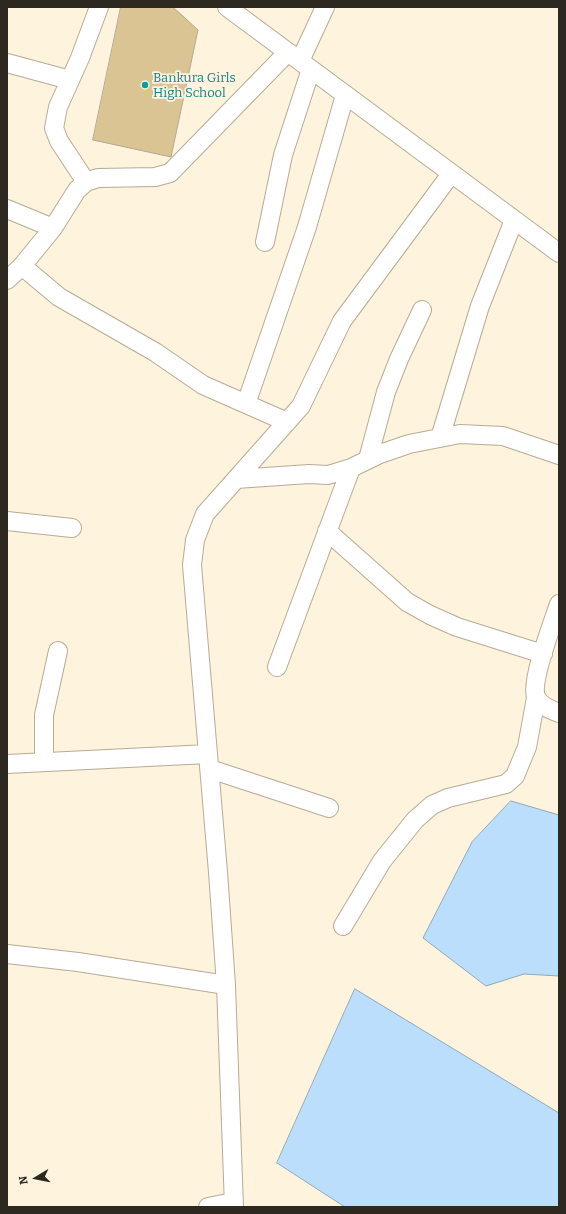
<!DOCTYPE html>
<html>
<head>
<meta charset="utf-8">
<style>
  body { margin:0 }
  #map { position:relative; width:566px; height:1214px; overflow:hidden; background:#fef3dc; font-family:Bitter,serif }
  canvas { display:block }
  .frame { position:absolute; inset:0; border:8px solid #2d2920; pointer-events:none }
  .north { position:absolute; left:16px; top:1158px; width:40px; height:40px; -webkit-text-stroke:3px #fef3dc; paint-order:stroke; rotate:260deg; font-size:11px; font-weight:700; line-height:16px; text-align:center; color:#2d2920 }
  .north::after { content:''; display:block; margin:auto; width:14px; height:18px; background:#2d2920; clip-path:polygon(50% 0,100% 100%,50% 72%,0 100%) }
</style>
</head>
<body>
<div id="map">
<canvas width="566" height="1214"></canvas>
<div class="frame"></div>
<div class="north">N</div>
</div>
<script>
const ctx = document.querySelector('canvas').getContext('2d');
ctx.lineJoin = 'round';
function fillPath(path, color) {
  ctx.fillStyle = color;
  ctx.fill(path, 'evenodd');
}
function stroke(path, color, width, dash) {
  ctx.strokeStyle = color;
  ctx.lineWidth = width;
  ctx.lineCap = dash ? 'butt' : 'round';
  ctx.setLineDash(dash || []);
  ctx.stroke(path);
}
function drawText(font, color, halo, rows, align = 'center') {
  ctx.font = font + ' Bitter,serif';
  ctx.lineWidth = 3.5;
  ctx.setLineDash([]);
  ctx.textBaseline = 'middle';
  ctx.strokeStyle = halo;
  ctx.fillStyle = color;
  for (const [text, x, y, turn = 0] of rows) {
    ctx.save();
    ctx.translate(x, y);
    ctx.rotate((+turn || 0) * Math.PI / 180);
    ctx.textAlign = isNaN(turn) ? turn : align;
    if (halo) ctx.strokeText(text, 0, 0);
    ctx.fillText(text, 0, 0);
    ctx.restore();
  }
}
const water = new Path2D(`
  M511 801 559 815V976L524 974 486 986 423 938 472 842Z
  M355 989 559 1113V1207H345L277 1163Z`);
fillPath(water, '#badefc');
stroke(water, '#90a8ba', 1);
const building = new Path2D(`
  M121 7H173L198 30 171 157 93 140Z`);
fillPath(building, '#dbc493');
stroke(building, '#b2a892', 1);
const street = new Path2D(`
  M227 7 559 253
  M300 61 325 7
  M7 63 70 80
  M86 182 59 141 54 128 58 107 80 58 99 7
  M7 209 53 228
  M265 242 283 155 311 69
  M22 266 59 297 155 352 203 385 287 422
  M7 280 22 266 53 228 77 190 86 182 98 178 155 177 170 173 288 52
  M246 404 307 227 345 95
  M440 438 480 306 514 220
  M368 459 386 392 399 359 422 310
  M236 479 309 474 328 475 351 468 380 454 409 444 460 434 503 436 559 455
  M7 521 72 528
  M327 531 407 602 430 615 457 627 543 654
  M559 604C553 622 530 682 536 697 540 706 551 710 559 713
  M277 667 351 468
  M44 762V715L58 651
  M7 764 208 754
  M210 769 329 808
  M343 926 382 861 415 820 432 805 448 798 506 784 515 776 527 747 536 698
  M7 954 78 962 226 985
  M208 1207 233 1202
  M234 1207 226 985 218 872 192 565 195 540 205 514 301 406 342 321 451 174`);
stroke(street, '#b6ab96', 20);
stroke(street, '#fff', 18);
for (const [x, y, r, color] of [
  [145,85,4,"#0f9aa8"]
]) {
  const dot = new Path2D();
  dot.arc(x, y, r, 0, 2 * Math.PI);
  ctx.fillStyle = color;
  ctx.fill(dot);
  stroke(dot, '#fef3dc', 1.5);
}
drawText('13px', '#0d838f', '#fef3dc', [
  ["Bankura Girls",153,78],
  ["High School",153,93]
], 'left');
</script>
</body>
</html>
